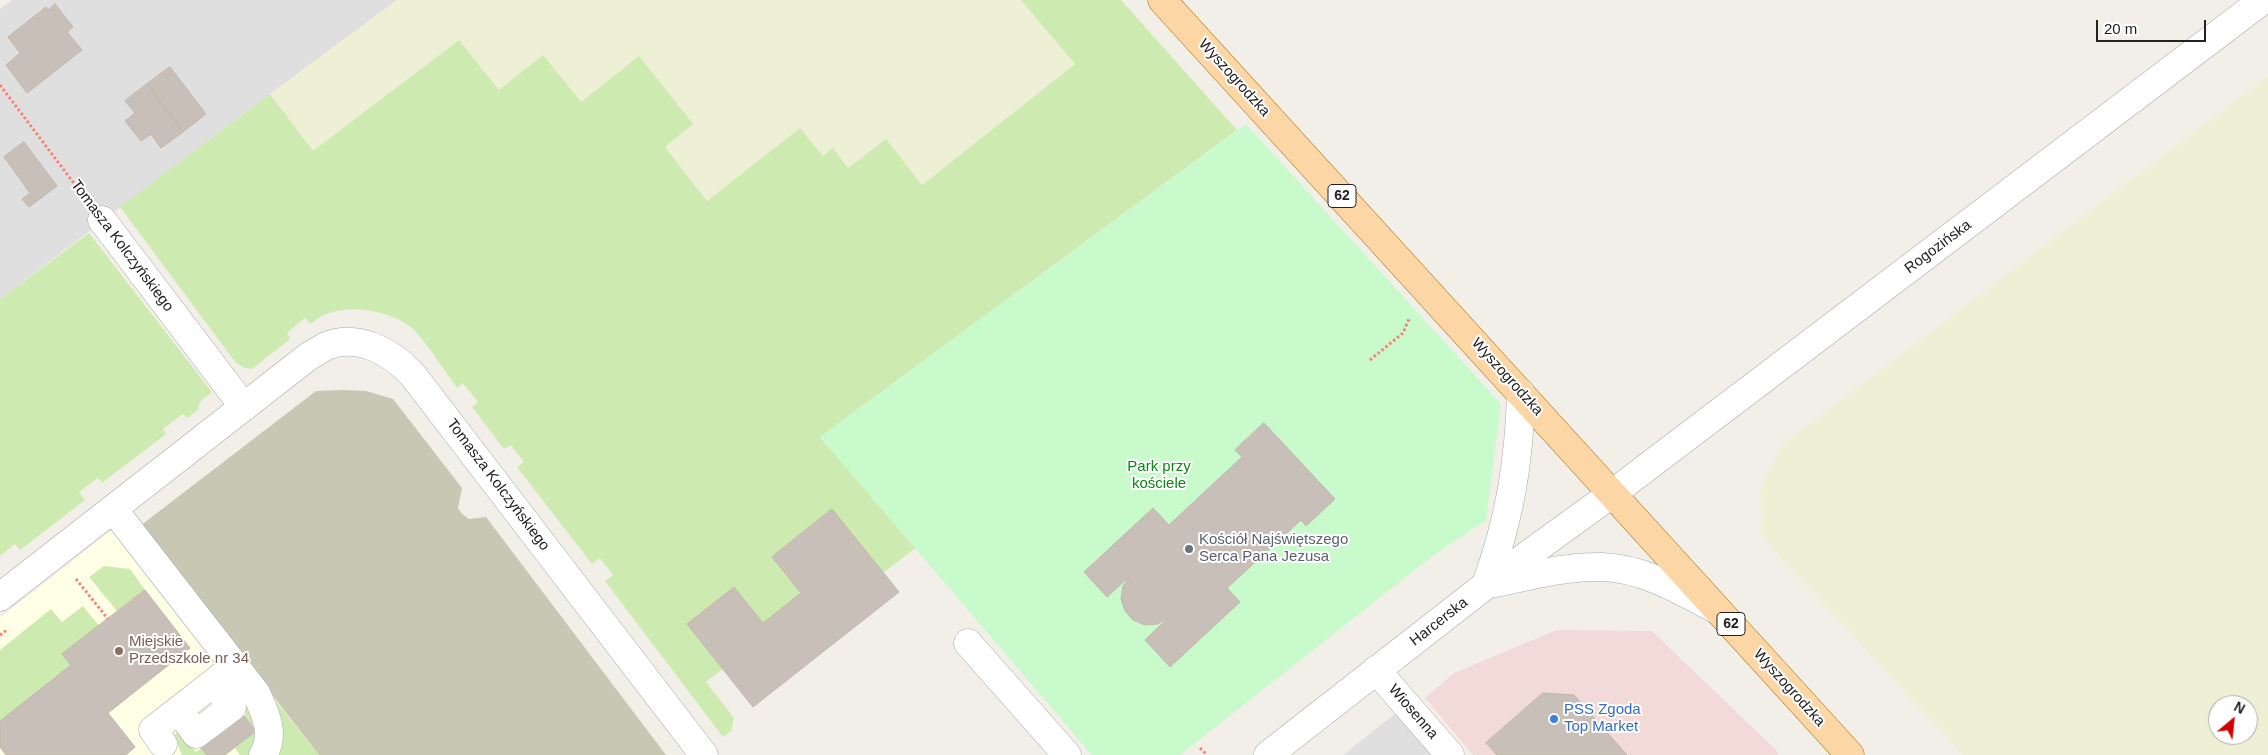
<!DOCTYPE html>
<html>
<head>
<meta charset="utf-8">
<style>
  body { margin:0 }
  #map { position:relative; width:2268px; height:755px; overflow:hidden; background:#f2efe9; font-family:Helvetica,sans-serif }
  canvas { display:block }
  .north { position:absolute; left:2208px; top:695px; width:50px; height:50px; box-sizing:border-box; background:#fff; border:1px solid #a7a7a7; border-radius:50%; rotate:28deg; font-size:14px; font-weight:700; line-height:20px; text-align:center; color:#222 }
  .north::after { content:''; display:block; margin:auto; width:18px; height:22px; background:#d40000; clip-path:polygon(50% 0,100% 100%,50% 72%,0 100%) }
  .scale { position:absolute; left:2096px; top:20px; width:110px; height:22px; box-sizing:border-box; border:2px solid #222; border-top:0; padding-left:6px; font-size:15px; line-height:18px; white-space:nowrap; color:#222; -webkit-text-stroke:4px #fff; paint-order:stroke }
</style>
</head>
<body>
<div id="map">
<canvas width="2268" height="755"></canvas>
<div class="north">N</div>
<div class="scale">20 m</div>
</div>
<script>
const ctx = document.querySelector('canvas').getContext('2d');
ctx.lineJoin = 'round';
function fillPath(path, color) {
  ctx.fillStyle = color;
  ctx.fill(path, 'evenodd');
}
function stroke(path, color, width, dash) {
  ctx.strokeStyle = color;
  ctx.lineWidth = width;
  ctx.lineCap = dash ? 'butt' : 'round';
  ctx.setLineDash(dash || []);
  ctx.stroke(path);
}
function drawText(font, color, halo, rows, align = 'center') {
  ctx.font = font + ' Helvetica,sans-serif';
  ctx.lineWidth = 4;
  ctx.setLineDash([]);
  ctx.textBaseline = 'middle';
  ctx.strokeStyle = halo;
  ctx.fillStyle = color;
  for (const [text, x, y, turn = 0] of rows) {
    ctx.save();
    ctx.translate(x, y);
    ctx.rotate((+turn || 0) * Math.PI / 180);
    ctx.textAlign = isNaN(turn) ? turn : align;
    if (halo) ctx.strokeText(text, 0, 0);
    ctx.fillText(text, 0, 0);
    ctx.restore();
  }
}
fillPath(new Path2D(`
  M12 0H397L246 112 0 299V9Z
  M1396 713 1434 755H1343Z`), '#e0dfdf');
fillPath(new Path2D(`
  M1557 630 1652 631 1779 753 1777 755H1473L1425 698 1454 673Z`), '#f2dad9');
fillPath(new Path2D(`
  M131 515 140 526 319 755H0V618Z`), '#ffffe5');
fillPath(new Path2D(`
  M342 390 366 391 393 399 462 488 458 508 462 514 469 519 486 517 666 755H319L140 526 316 391Z`), '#c7c7b4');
fillPath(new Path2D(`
  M397 0H1021L1075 64 922 185 886 139 848 168 823 156 800 128 708 201 665 147 693 125 581 102 499 90 458 40 313 152 270 94Z
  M2268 76V755H1963L1762 537 1760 487 1783 444ZM2218 705H2248V735H2218Z`), '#eef0d5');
fillPath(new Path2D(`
  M1021 0H1121L1237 130 820 437 915 548 883 573 832 509 773 557 801 593 763 623 734 587 688 624 723 669 706 682 734 718 731 731 723 737 605 581 613 575 600 558 592 564 517 467 524 462 511 445 504 449 472 407 478 402 463 383 457 388C444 370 431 349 416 332 396 311 353 304 326 314 320 316 315 321 310 324L305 318 287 333 290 339 252 369 245 368 236 363 120 207 270 94 313 151 459 40 499 90 543 55 581 102 639 56 693 124 665 147 707 201 800 128 823 156 833 148 848 168 886 139 922 185 1075 64Z
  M89 233 212 392 200 402 198 410 187 418 183 414 163 429 166 434 102 483 98 478 79 492 85 500 20 550 15 544 0 556V299Z
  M104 566 130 569 145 590 117 611 89 577Z
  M83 606 99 626 62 654 71 665 0 721V650L51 609 62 622Z
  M263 685 319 755H274Z
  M228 691 246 700 260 724 253 755H240L235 748 256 731 244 716 246 714Z
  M179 731 196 752 201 748 207 755H182L174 735Z`), '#cdebb0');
fillPath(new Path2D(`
  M1246 124 1501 404 1486 520 1435 554 1180 755H1092L820 437Z`), '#c8facc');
const building = new Path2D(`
  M55 4 73 27 67 32 82 50 27 93 6 65 20 53 8 37 46 7 48 10Z
  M170 67 206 114 183 132 147 84Z
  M147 84 183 132 161 148 151 134 141 141 125 121 135 113 125 101Z
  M24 142 57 186 29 207 22 199 30 193 4 157Z
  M1264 423 1335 499 1306 526 1301 520 1227 588 1240 602 1170 667 1145 640 1169 617 1158 624 1145 625 1133 620 1125 611 1121 599 1123 586 1130 576 1107 597 1084 572 1153 508 1169 525 1242 457 1235 450Z
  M832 509 899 592 753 707 687 624 734 587 763 623 801 593 772 557Z
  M145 590 190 648 108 713 135 747 126 755H6L0 747V721L71 665 62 654Z
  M1543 693 1574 695 1627 755H1497L1486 743Z
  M244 716 256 731 225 755H207L201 748Z`);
fillPath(building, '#c7bfb8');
stroke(building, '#c4b6ab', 1);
const minor = new Path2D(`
  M102 220 244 407
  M113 509 256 693C265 713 276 734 263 755
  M1495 583C1530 576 1566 566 1602 567 1643 568 1682 591 1717 610
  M1486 585C1510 517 1519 464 1521 393
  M0 597 309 356C315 353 321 349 326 346 358 333 391 352 412 374L704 755
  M968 643 1067 755
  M1376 670 1450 755
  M179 710 196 734 232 707 214 683
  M163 744 153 730 235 666
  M1268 755 1486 585 1613 493 2263 0`);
const major = new Path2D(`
  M1162 0 1850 755`);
stroke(minor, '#a9a9a9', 29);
stroke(major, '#a06b00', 29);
stroke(new Path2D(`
  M0 85 82 194
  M1370 360 1403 333 1409 319
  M76 579 108 619
  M0 635 7 630
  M1200 748 1207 755`), '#fa8072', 3, [2.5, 2.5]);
stroke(minor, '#fff', 28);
stroke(major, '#fcd6a4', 28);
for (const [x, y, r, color] of [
  [1189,549,5,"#6b7280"],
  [119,651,5,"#8d6e63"],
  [1554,719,5,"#3f7fe0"]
]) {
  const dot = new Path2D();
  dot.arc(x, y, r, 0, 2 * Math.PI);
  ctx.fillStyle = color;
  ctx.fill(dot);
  stroke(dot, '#fff', 2);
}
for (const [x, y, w] of [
  [1342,196,28],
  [1731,624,28]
]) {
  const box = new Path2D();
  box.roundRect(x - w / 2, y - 11.5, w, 23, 4);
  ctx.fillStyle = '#fff';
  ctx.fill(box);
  stroke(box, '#222', 1);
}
drawText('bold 14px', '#222', null, [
  ["62",1342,196],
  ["62",1731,624]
]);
drawText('15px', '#222', '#fff', [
  ["Wyszogrodzka",1234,78,48],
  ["Tomasza Kolczyńskiego",122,246,53],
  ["Rogozińska",1938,247,-37],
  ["Wyszogrodzka",1507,377,48],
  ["Tomasza Kolczyńskiego",498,485,53],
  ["Harcerska",1439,622,-38],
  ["Wyszogrodzka",1789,688,48],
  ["Wiosenna",1413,712,49]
]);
drawText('15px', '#0c8416', '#fff', [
  ["Park przy",1159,467],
  ["kościele",1159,484]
]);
drawText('15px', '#5b616d', '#fff', [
  ["Kościół Najświętszego",1199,540],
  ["Serca Pana Jezusa",1199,557]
], 'left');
drawText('15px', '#785e54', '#fff', [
  ["Miejskie",129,642],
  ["Przedszkole nr 34",129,659]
], 'left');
drawText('15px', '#366cbe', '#fff', [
  ["PSS Zgoda",1564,710],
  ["Top Market",1564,727]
], 'left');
</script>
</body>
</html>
